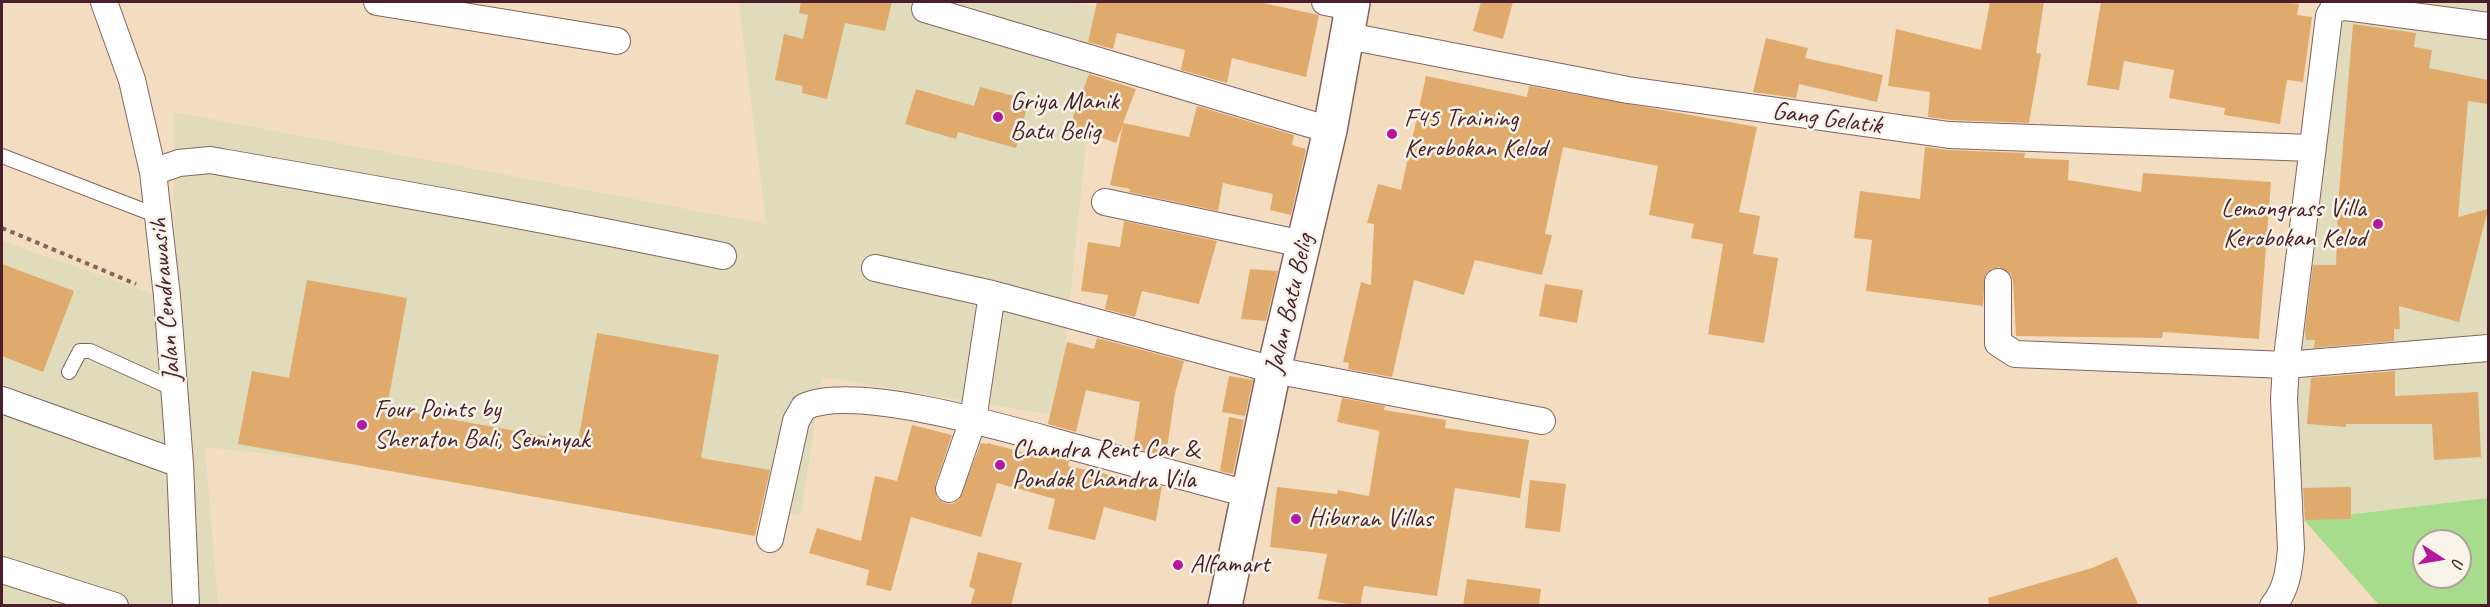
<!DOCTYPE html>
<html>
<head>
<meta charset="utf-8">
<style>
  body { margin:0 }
  #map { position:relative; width:2490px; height:607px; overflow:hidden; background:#f3ddc0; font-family:Caveat,sans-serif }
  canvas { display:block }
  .frame { position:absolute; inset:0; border:3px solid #4a1f2b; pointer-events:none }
  .north { position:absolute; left:2412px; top:529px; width:60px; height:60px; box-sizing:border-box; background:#f7f3e8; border:2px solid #b29e9c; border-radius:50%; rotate:102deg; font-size:16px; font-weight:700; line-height:24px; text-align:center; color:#4a1f2b }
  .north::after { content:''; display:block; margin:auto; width:21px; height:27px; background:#b5179e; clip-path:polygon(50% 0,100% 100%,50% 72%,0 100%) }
</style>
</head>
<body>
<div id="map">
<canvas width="2490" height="607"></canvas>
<div class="frame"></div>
<div class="north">U</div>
</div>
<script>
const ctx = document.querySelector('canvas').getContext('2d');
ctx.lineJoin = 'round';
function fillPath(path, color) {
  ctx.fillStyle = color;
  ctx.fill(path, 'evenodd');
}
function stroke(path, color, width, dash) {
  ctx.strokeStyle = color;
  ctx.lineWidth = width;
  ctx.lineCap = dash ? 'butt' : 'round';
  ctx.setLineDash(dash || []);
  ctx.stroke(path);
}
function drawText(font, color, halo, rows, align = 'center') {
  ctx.font = font + ' Caveat,sans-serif';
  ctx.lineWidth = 5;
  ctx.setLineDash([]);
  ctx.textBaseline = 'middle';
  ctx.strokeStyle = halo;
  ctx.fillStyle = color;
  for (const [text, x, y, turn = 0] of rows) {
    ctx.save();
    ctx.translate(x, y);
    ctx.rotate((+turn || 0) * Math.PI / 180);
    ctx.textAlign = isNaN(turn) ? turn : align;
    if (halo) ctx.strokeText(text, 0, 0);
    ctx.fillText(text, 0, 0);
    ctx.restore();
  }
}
fillPath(new Path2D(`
  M742 2H1072L1100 8 1058 416 822 377 801 515 205 447 218 605 2 606V241L174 301V112L766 224 739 8Z
  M2324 2H2488V498L2304 520 2275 476Z`), '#e0dcbb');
fillPath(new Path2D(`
  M2488 498V605H2379L2304 520ZM2424 541H2460V577H2424Z`), '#a6dc8c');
fillPath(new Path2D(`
  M801 2H892L885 31 845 23 827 99 802 93 803 86 775 80 784 34 803 39 808 15 799 13Z
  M1097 2H1258L1319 15 1306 77 1232 58 1227 83 1181 70 1185 50 1117 33 1113 49 1088 42Z
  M1481 2H1513L1503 39 1473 31Z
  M1990 2H2044L2036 53 2041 54 2029 123 1950 120 1928 117 1930 92 1888 86 1896 29 1981 50Z
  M2101 2H2283L2299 4 2297 15 2312 17 2303 82 2287 80 2280 124 2224 115 2225 108 2169 98 2174 70 2124 61 2119 90 2087 85Z
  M2353 24 2416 33 2414 47 2432 50 2429 68 2488 80V104L2468 101 2458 217 2488 209 2459 322 2399 306 2400 329H2394V341L2314 348 2315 340H2306L2305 331 2313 265H2336L2338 206Z
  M1766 38 1808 48 1805 58 1883 75 1877 102 1799 84 1796 98 1753 92Z
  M1089 74 1136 89 1123 123 1189 137 1197 106 1294 135 1292 145 1306 149 1291 215 1270 210 1273 194 1223 183 1218 211 1129 192 1130 189 1110 185 1123 125 1116 143 1070 126Z
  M1426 76 1527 97 1529 86 1757 127 1739 212 1760 216 1753 254 1778 258 1764 343 1708 334 1723 244 1691 238 1694 224 1649 215 1658 166 1563 147 1545 234 1552 235 1542 275 1475 260 1464 295 1414 280 1392 377 1348 369 1349 363 1343 362 1361 282 1371 285 1374 224 1367 223 1378 184 1401 190Z
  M980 87 1029 100 1016 148 958 132 956 139 905 124 916 89 974 106Z
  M1925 147 1948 150 2025 153 2024 158 2069 160 2068 180 2141 192 2143 173 2271 182 2259 339 2163 332 2162 338 2016 336 2013 281 2011 274 1999 267 1991 269 1985 275 1983 306 1866 291 1872 240 1854 238 1860 191 1920 199Z
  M1124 221 1217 241 1199 304 1142 291 1135 317 1105 309 1108 295 1081 291 1088 242 1120 247Z
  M2 264 74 291 43 372 2 356Z
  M1250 269 1278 271 1266 321 1241 319Z
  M307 280 407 298 387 408 578 442 597 333 719 355 701 458 770 470 755 536 238 444 252 371 289 378Z
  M1545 284 1583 290 1577 323 1539 316Z
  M1097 338 1184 361 1175 393 1166 456 1133 448 1140 402 1086 390 1076 432 1048 424 1067 342 1094 349Z
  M2395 371V396L2478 392 2481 457 2434 460 2432 424H2346V427L2307 424 2311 378Z
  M1229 376 1253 380 1245 416 1222 412Z
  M1342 398 1385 406 1384 410 1446 420 1445 428 1529 440 1520 498 1455 488 1437 596 1364 586 1360 606 1318 599 1327 554 1270 547 1277 487 1337 494 1338 490 1369 496 1380 428V431L1337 422Z
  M1229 417 1244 420 1233 474 1220 471Z
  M912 425 952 435 935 485 937 498 944 503 952 504 959 500 981 443 987 444 988 443 1040 457 1041 453 1069 461 1068 466 1162 486 1156 521 1104 507 1095 540 1048 529 1055 499 997 483 981 537 911 517 891 591 866 585 869 570 809 553 817 528 861 541 875 476 897 481Z
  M1530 480 1566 484 1560 532 1525 528Z
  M2340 487H2351V519L2305 520 2303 488Z
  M978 552 1022 563 1011 606H970L975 589 969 587Z
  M2117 557 2139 606H1989L1988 598 2092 568Z
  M1467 579 1541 589 1539 606H1463Z`), '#e0aa6d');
const service = new Path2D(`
  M2 156 158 216
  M69 372 80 351H90L174 389`);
const minor = new Path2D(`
  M104 2 132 80 153 172 167 296 180 464 186 606
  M377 2 617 41
  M1325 2 1352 7
  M925 9 1330 130
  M1348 36 1628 90 1949 135 2312 148
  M153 172 179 163 210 160C381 190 553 220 723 256
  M1105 202 1303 244
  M875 268 992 294 1274 370 1542 421
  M1998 282V343L2015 354 2286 365 2488 348
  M2 400 180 464
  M949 489 973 420 992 294
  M770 539 796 421 804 407C857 382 1022 433 1081 449 1136 464 1192 479 1248 494
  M2 570 115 606
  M2273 606C2287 589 2289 570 2291 549L2284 399 2286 365 2329 16 2333 9 2346 7 2488 26`);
const tertiary = new Path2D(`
  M1225 606 1274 370 1330 130 1353 2`);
stroke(service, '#85625f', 16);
stroke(minor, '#85625f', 28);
stroke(tertiary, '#85625f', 36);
stroke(new Path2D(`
  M2 228 136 284`), '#85625f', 4, [4.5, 4.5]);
stroke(service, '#fff', 14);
stroke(minor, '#fff', 26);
stroke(tertiary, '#fff', 33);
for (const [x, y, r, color] of [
  [998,117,6,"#b5179e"],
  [1392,134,6,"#b5179e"],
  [2378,224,6,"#b5179e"],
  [362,425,6,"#b5179e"],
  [1000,465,6,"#b5179e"],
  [1296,519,6,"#b5179e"],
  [1178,565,6,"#b5179e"]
]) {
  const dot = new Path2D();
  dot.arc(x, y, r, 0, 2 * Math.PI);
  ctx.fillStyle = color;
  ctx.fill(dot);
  stroke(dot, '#f7f3e8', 2);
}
drawText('26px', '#4a1f2b', '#f7f3e8', [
  ["Griya Manik",1010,102],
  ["Batu Belig",1010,132],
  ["F45 Training",1404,119],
  ["Kerobokan Kelod",1404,149],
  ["Lemongrass Villa",2366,209,"right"],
  ["Kerobokan Kelod",2366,239,"right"],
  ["Four Points by",374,410],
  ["Sheraton Bali, Seminyak",374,440],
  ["Chandra Rent Car &",1012,450],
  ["Pondok Chandra Vila",1012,480],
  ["Hiburan Villas",1308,519],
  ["Alfamart",1190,565]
], 'left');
drawText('26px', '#4a1f2b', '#f7f3e8', [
  ["Gang Gelatik",1827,119,8],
  ["Jalan Cendrawasih",166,300,-95],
  ["Jalan Batu Belig",1290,304,-77]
]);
</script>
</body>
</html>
